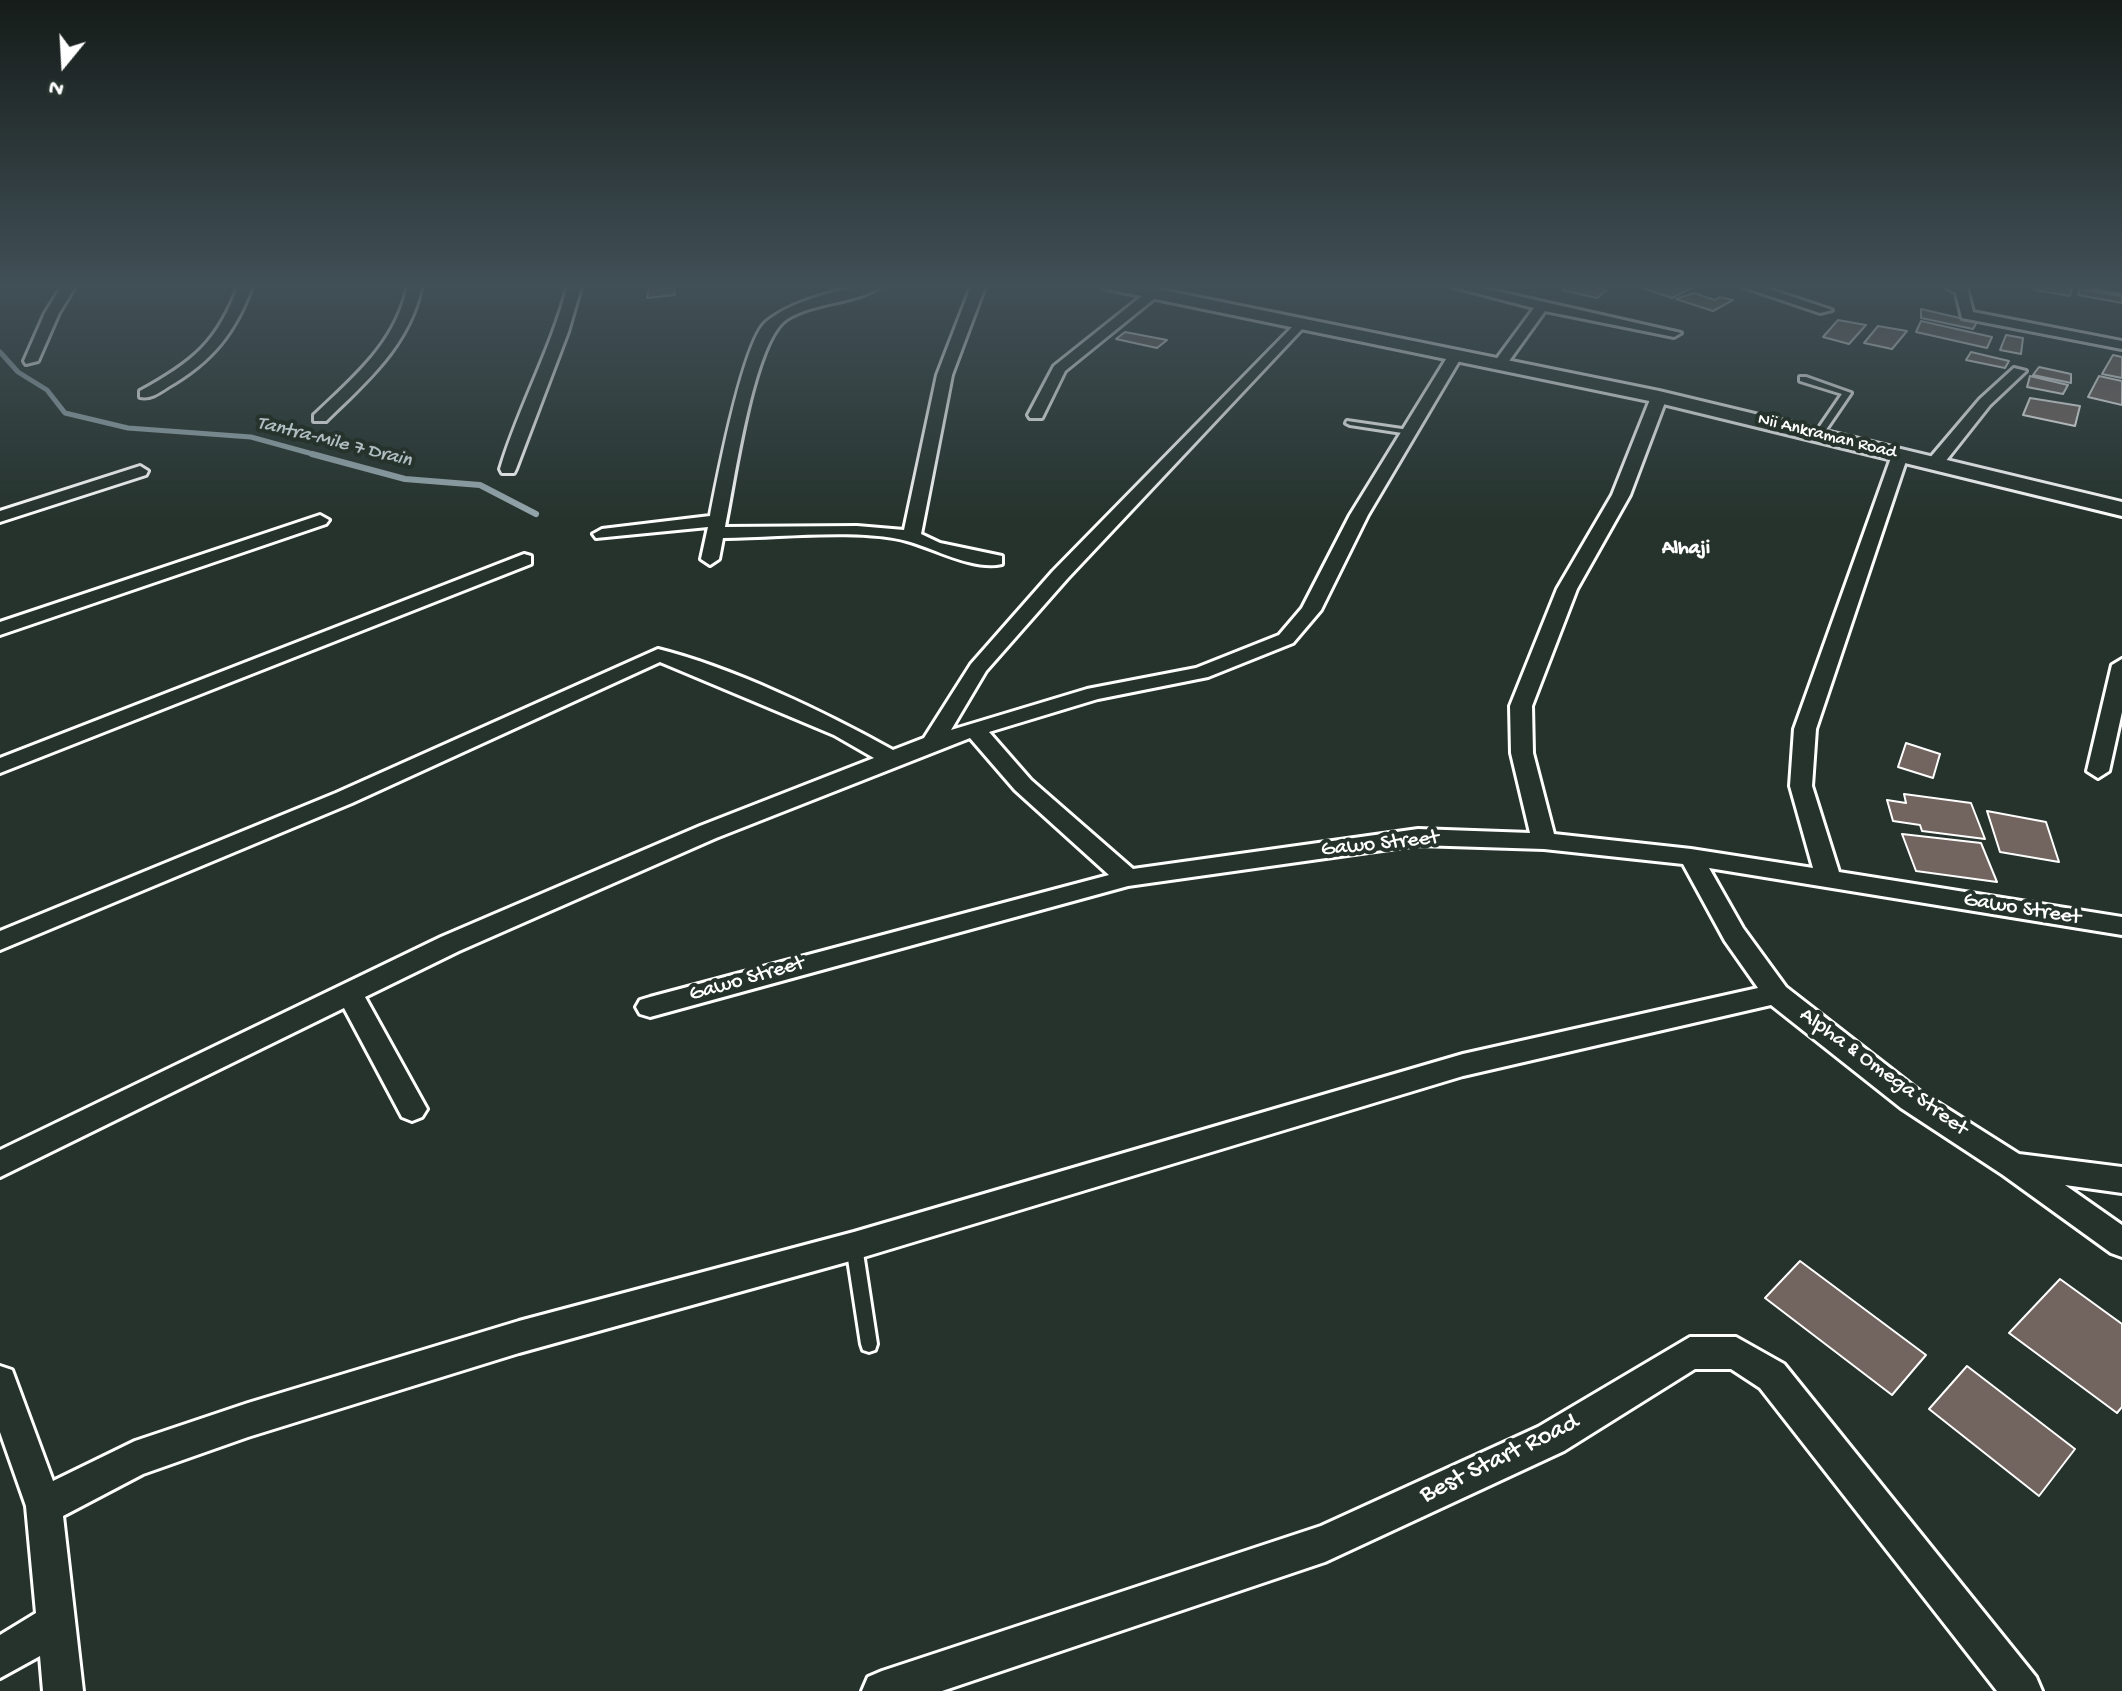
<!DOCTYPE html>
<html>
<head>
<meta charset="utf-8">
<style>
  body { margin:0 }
  #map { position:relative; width:2122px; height:1691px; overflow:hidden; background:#26332d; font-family:"Gochi Hand",sans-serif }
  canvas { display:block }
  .north { position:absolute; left:24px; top:24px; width:80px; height:80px; -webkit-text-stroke:6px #26332d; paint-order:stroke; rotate:198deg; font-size:22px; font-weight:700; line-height:32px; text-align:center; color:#fff }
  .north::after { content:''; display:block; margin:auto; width:28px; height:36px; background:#fff; clip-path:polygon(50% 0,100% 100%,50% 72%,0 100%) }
</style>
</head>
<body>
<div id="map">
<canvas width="2122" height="1691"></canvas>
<div class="north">N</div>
</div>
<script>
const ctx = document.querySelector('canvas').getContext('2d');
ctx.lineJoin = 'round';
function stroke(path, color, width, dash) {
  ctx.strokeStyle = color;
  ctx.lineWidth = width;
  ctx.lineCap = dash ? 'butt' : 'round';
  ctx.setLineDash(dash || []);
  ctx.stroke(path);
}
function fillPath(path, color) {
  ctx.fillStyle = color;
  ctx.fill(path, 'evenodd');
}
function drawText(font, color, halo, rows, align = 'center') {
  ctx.font = font + ' "Gochi Hand",sans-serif';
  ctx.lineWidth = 8;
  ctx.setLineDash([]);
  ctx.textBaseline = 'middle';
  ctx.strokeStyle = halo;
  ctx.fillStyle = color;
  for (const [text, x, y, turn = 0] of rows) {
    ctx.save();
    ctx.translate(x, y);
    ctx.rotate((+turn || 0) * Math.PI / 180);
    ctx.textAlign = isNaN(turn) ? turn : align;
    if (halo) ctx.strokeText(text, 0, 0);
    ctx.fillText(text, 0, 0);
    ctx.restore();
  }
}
stroke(new Path2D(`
  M0 352 18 372 47 390 65 413 128 428 251 437 320 456`), '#95a7ac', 5);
stroke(new Path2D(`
  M312 454 405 479 480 485 536 514`), '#95a7ac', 6);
const building = new Path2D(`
  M650 284H673L675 295 647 298Z
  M1570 284H1581L1607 290 1597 298 1562 290Z
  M1679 284 1692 288 1672 298 1634 285Z
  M2036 284H2050L2072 288 2070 296 2034 290Z
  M2080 289 2122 296V303L2078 295Z
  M1694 293 1715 300 1719 297 1733 300 1713 311 1676 299Z
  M1921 309 1977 322 1973 329 1921 318Z
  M1838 320 1866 325 1849 344 1823 337Z
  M1921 321 1992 337 1987 348 1916 332Z
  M1878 326 1907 331 1892 349 1864 343Z
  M1125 332 1167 340 1157 348 1116 339Z
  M2006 335 2023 338 2021 354 2000 350Z
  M1971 352 2009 361 2005 368 1966 360Z
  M2113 355 2122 357V378L2102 374Z
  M2039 367 2071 374V383L2033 375Z
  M2030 376 2068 385 2063 394 2027 387Z
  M2099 376 2122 381V405L2088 397Z
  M2030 398 2080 406 2075 426 2023 415Z
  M1906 743 1940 754 1933 778 1898 767Z
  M1904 794 1971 803 1985 839 1922 831 1920 825 1893 821 1887 800 1906 803Z
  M1987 811 2046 822 2059 862 2000 852Z
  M1902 834 1981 843 1997 882 1916 871Z
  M1800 1261 1926 1355 1892 1395 1765 1298Z
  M2060 1279 2122 1324V1407L2117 1413 2009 1333Z
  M1967 1366 2075 1449 2039 1496 1929 1409Z`);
fillPath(building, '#72655f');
stroke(building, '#fff', 2);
const service = new Path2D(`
  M1800 377H1806L1851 393 1821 437 1814 435 1842 394 1800 381Z
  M1347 421 1409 430 1413 432 1409 434 1350 425 1346 423Z
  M854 1239 860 1241 862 1246 877 1344 875 1350 869 1352 863 1350 861 1344 846 1246 848 1241Z`);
const minor = new Path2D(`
  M63 284H77L59 313 38 361 26 364 24 361 45 313Z
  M239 284H253C236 332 212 362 168 387 159 393 151 399 140 397V391C193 362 218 342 239 284Z
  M408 284H422C411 344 367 381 326 421H314V415C355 376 397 342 408 284Z
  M568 284H582L568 332 516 469 514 473H502L500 469C519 406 552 348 568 284Z
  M864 284H884C859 304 816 301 787 319 753 341 734 485 725 527L857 526 904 530 937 375 972 284H986L952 375 921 534 940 543 1002 556V564C974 571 933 548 907 541 858 528 776 538 723 538L719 559 710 565 701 559 708 527 596 538 593 534 602 529 710 516C717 480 743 341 766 322 793 300 832 293 864 284Z
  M1442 284H1465L1681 333 1674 337 1545 311 1504 368 1499 369 1492 365 1534 308Z
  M1734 284H1754L1832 310 1820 313Z
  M1940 284 1967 288 1973 312 2122 341V349L1962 318 1956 293Z
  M2091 284 2122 285V293L2092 287Z
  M1148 291 1160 294 1065 371 1042 418H1030L1028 415 1054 366Z
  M1298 321 1305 325 1303 328 1067 579 986 671 951 730 1087 689 1196 668 1279 635 1302 608 1350 515 1448 356 1455 352 1462 356 1368 515 1321 610 1293 643 1208 677 1098 699 989 732 1031 780 1133 869 1418 829 1530 833 1511 753 1510 706 1557 589 1612 495 1651 397 1659 392 1667 397 1630 495 1577 589 1532 706 1533 753 1554 834 1691 849 1813 868 1790 786 1794 729 1892 455 1894 452H1906L1908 455 1816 729 1812 786 1839 872 2122 917V935L1709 868 1743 928 1786 987 1921 1092 2019 1154 2122 1167V1193L2065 1185 2122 1225V1257L2111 1253 2003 1175 1901 1108 1771 1005 1463 1076 854 1260 519 1353 248 1437 143 1474 63 1516 83 1691H43L40 1656 0 1678V1635L36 1613 26 1506 0 1432V1366L12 1370 53 1481 135 1441 248 1403 519 1321 854 1232 1463 1054 1758 988 1725 941 1683 864 1544 849 1418 845 1128 886 650 1017 640 1014 636 1007 640 1000 650 997 1109 875 1015 790 970 738 716 838 459 951 365 997 427 1109 422 1117 412 1121 402 1117 344 1008 0 1177V1150L441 937 700 826 874 758 834 735 660 662 352 803 0 950V931L336 793 658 649C731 667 827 713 893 750L924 738 971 664 1053 571Z
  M2014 368 2026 371 1990 405 1941 467H1929V459L1980 399Z
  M140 466 148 471 146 475 0 522V511Z
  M320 515 329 520 326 524 0 635V622Z
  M524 554 531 556V564L0 773V758Z
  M2122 659V712L2109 771 2098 778 2087 771 2112 665Z
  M1690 1337H1736L1784 1364 2036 1677 2042 1691H1997L1760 1388 1731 1369H1695L1564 1451 1325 1562 942 1691H862L868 1677 882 1671 1321 1526 1538 1427Z`);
const tertiary = new Path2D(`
  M1098 284H1133L1659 391 2122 502V516L1659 403 1107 289Z`);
stroke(service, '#fff', 6);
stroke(minor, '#fff', 6);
stroke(tertiary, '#fff', 6);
fillPath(service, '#26332d');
fillPath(minor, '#26332d');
fillPath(tertiary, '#26332d');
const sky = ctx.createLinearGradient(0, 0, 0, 521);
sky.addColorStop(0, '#151c19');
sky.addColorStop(0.55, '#415057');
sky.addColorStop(1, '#41505700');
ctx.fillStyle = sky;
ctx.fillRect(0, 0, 2122, 521);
drawText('18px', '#fff', '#26332d', [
  ["Nii Ankraman Road",1827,437,14]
]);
drawText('italic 20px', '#b0bdc1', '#26332d', [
  ["Tantra-Mile 7 Drain",334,443,14]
]);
drawText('bold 20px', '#fff', '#26332d', [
  ["Alhaji",1686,550]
]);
drawText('22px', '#fff', '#26332d', [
  ["Gawo Street",1380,845,-6],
  ["Gawo Street",2022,910,9],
  ["Gawo Street",747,980,-16],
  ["Alpha & Omega Street",1883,1073,36]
]);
drawText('26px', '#fff', '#26332d', [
  ["Best Start Road",1500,1460,-26]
]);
</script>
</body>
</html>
